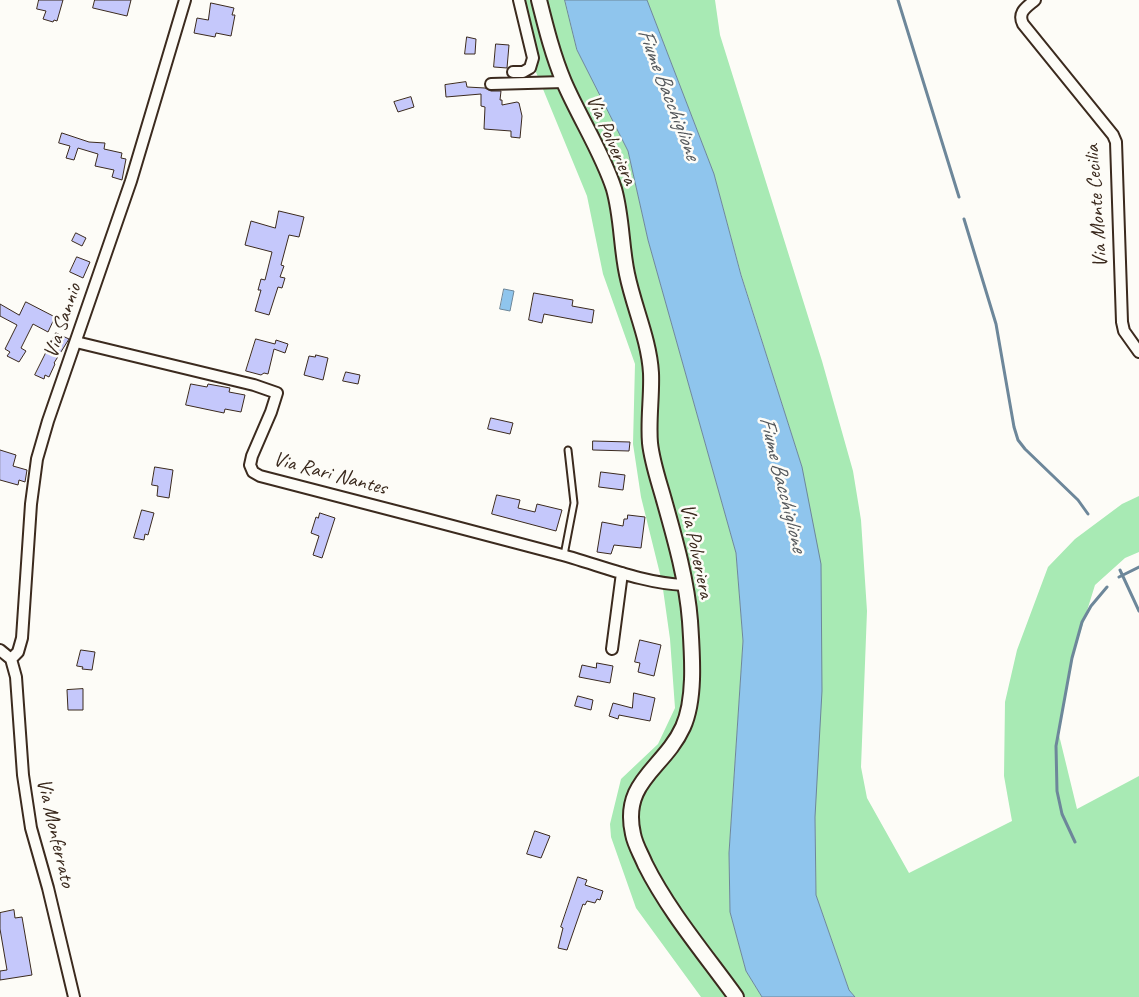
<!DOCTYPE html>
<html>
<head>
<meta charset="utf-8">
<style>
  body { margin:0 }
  canvas { display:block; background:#fdfcf7 }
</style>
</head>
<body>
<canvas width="1139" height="997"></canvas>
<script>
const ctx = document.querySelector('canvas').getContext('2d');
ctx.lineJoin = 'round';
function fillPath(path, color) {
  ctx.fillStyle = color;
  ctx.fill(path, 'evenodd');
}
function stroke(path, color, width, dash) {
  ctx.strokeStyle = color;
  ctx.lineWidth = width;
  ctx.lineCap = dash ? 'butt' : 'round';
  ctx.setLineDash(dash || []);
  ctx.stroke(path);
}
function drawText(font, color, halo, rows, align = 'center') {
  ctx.font = font + ' Caveat,sans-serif';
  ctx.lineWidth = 5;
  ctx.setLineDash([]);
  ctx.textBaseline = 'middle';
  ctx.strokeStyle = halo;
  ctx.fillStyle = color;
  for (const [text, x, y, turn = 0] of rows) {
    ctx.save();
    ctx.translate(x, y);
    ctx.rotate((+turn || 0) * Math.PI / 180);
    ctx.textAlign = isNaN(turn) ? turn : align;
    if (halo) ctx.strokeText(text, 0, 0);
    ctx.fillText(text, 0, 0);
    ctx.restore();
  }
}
fillPath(new Path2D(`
  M517 0H565L577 50 628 151 648 240 736 553 743 641 729 853 730 912 746 971 762 997H701L636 908 611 837 610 824 621 779 658 744 675 708 670 639 662 582 641 497 633 444 635 364 603 274 587 196 531 60Z
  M647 0H715L720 35 822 361 853 471 861 520 867 611 861 767 867 798 909 873 1012 821 1004 776 1005 702 1017 650 1048 567 1075 539 1122 504 1139 496V552L1125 558 1095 585 1069 669 1059 735 1077 809 1139 776V997H855L849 990 816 895 815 817 802 467 741 274 714 174Z`), '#a8eab4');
const water = new Path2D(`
  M565 0H647L714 174 741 275 802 467 821 564 822 691 815 817 816 895 849 990 855 997H762L746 971 730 912 729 853 743 641 736 553 648 240 628 151 577 50Z
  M504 289 514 291 510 311 500 309Z`);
fillPath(water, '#8fc5ed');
stroke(water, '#6d879a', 1);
stroke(new Path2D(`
  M898 0 959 197
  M964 219 996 324 1014 427 1018 440 1025 449 1078 500 1088 514
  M1120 570 1139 611
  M1119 577 1139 567
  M1075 842 1062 814 1057 791 1056 746 1072 658 1082 622 1091 606 1107 587`), '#6d879a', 3);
const building = new Path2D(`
  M39 0H63L57 21 54 20 53 22 43 19 46 11 37 9Z
  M95 0H131L127 16 93 8Z
  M211 3 234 8 232 15H235L231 36 216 33 215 37 194 33 197 18 208 20Z
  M467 37 476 39 475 54H465Z
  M496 44 509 45 507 68 494 67Z
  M466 82 467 87 485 88 491 91H501L500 100H502V105L517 102 519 103 522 116 520 138 511 137V131L484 129 485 107 481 106V94L446 97 445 85Z
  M411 97 414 107 398 112 394 102Z
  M62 133 89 142 105 143 104 149 122 153 121 158 126 159 122 180 112 177 114 170 95 166 98 154 78 148 74 160 66 158 70 146 59 143Z
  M279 211 304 217 299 237 289 235 281 265 284 266 280 277 285 278 282 288 278 287 269 315 255 311 261 290H258L261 279 265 280 272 252 245 245 251 221 275 228Z
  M76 233 86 238 82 246 72 241Z
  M77 257 90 262 83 278 70 272Z
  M534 293 573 300 572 306 594 310 592 323 544 314 542 323 529 320Z
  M26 302 55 317 48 332 33 324 21 348 26 351 19 362 7 356 10 352 5 349 17 325 0 316V304L19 315Z
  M56 333 69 339 54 363 55 364 49 377 45 375 44 379 35 375Z
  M256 339 275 344 276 340 288 344 285 353 274 349 268 374 264 373 261 375 246 371Z
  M316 355 328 358 323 380 304 375 309 356 315 357Z
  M346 372 360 375 358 384 343 381Z
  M191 384 207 387 208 384 230 388 229 392 245 395 241 412 225 409 224 413 186 405Z
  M491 418 513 423 510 434 488 429Z
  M593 441 630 442 629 451 593 450Z
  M0 450 16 455 13 466 27 470 25 482 19 480 18 485 0 480Z
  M155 467 173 470 169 498 157 496 158 486 152 485Z
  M601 472 625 475 623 490 599 487Z
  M497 495 520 500 518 508 535 512 537 504 562 510 556 531 492 514Z
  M142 510 154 513 148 535 145 534 144 540 134 538Z
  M320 513 335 518 322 558 313 555 319 536 311 533 316 517 318 518Z
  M628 515 645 517 641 548 614 545 611 554 597 552 602 522 623 526 624 519H627Z
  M640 640 661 645 654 676 638 672 640 663 635 662Z
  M81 650 95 652 92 670 82 669 83 667 77 666Z
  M597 663 613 666 610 683 579 677 582 665 596 668Z
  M83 689V710H68L67 690Z
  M634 693 655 698 650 721 619 715 618 719 609 716 613 703 632 708Z
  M578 696 593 700 591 710 575 706Z
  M535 831 550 836 541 858 527 854Z
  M578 877 587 880 585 885 603 891 600 900 597 899 595 903 587 901 585 905 583 904 567 950 558 948 563 928 561 927Z
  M14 910 15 918 22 917 32 975 0 980V971L7 970 0 929V913Z`);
fillPath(building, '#c5c8fb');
stroke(building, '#3b2a1e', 1);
const service = new Path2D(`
  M564 555 574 503 568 450`);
const minor = new Path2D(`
  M1035 0C1027 7 1017 12 1023 24L1113 135 1116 142 1122 322 1124 331 1139 352
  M513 72H523L530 68 533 58 519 0
  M491 84 564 82
  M76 342 254 385 277 393 271 412 252 456 250 465 253 472 260 476C358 501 457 527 555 553 598 564 640 583 684 585
  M612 649 622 573
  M0 650 11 659 16 677 23 775 31 828 48 888 74 997
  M11 659 18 652 22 638 31 504 37 459 48 421 131 181 185 0`);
const tertiary = new Path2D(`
  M539 0C546 28 553 56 564 82 579 117 603 154 614 189 622 217 621 246 627 274 634 308 649 339 651 373 652 396 648 420 650 443 652 462 659 482 664 500 675 539 687 581 690 621 692 653 696 698 683 727 664 769 621 781 633 834 635 845 641 854 645 864 669 912 705 954 736 997`);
stroke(service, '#3b2a1e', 9);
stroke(minor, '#3b2a1e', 14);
stroke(tertiary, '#3b2a1e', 18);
stroke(service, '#fdfcf7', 5);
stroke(minor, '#fdfcf7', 10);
stroke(tertiary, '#fdfcf7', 14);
drawText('21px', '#3b2a1e', '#fdfcf7', [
  ["Via Polveriera",611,140,66],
  ["Via Monte Cecilia",1097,206,-94],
  ["Via Sannio",63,321,-71],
  ["Via Rari Nantes",330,474,15],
  ["Via Polveriera",696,551,78],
  ["Via Monferrato",55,833,77]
]);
drawText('italic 22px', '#54585c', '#fdfcf7', [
  ["Fiume Bacchiglione",668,94,69],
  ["Fiume Bacchiglione",782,484,76]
]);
</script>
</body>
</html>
